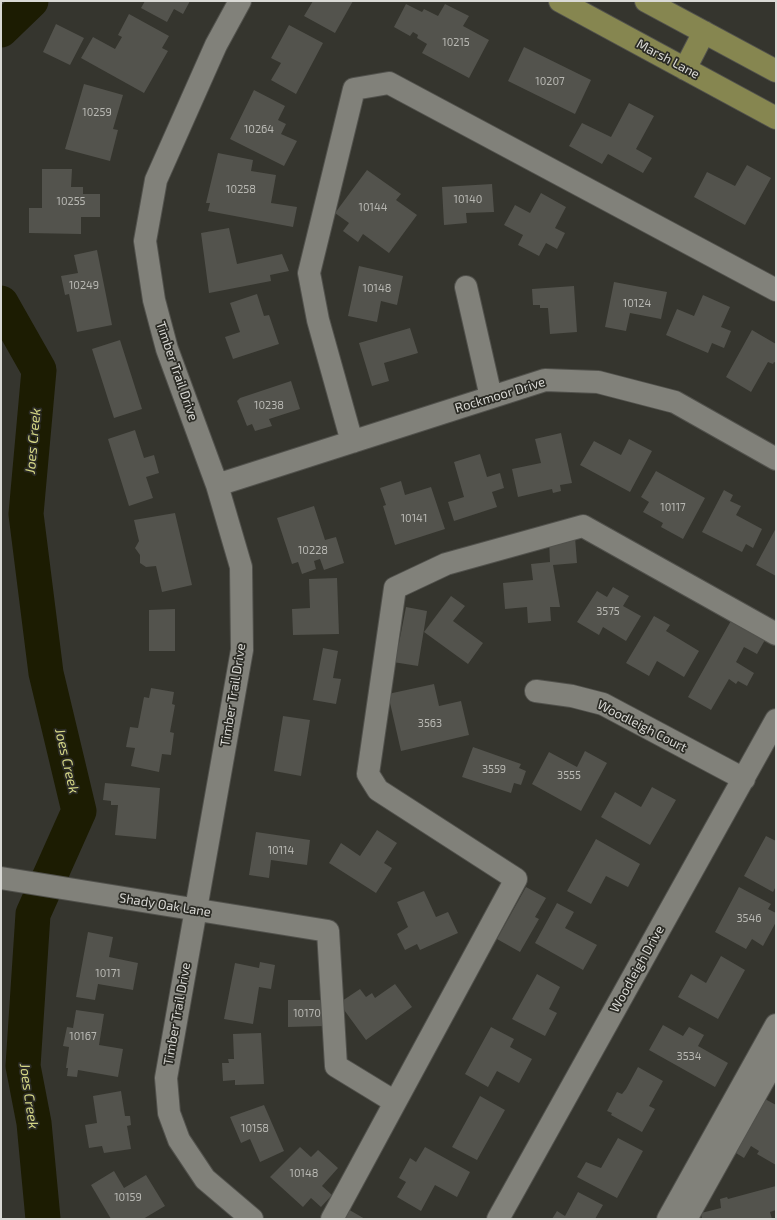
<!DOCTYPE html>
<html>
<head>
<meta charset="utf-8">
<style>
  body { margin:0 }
  #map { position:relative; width:777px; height:1220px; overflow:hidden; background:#35352e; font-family:"Exo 2",sans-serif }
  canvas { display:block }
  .frame { position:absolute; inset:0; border:2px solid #d9d9d5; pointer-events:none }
</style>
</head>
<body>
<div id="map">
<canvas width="777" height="1220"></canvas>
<div class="frame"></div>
</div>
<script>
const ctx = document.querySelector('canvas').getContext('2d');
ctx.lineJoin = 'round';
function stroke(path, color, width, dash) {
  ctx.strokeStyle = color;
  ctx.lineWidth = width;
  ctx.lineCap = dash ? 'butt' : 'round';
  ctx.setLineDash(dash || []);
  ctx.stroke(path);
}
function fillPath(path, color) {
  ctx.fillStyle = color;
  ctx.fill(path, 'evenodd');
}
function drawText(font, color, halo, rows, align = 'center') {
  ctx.font = font + ' "Exo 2",sans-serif';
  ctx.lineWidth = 3.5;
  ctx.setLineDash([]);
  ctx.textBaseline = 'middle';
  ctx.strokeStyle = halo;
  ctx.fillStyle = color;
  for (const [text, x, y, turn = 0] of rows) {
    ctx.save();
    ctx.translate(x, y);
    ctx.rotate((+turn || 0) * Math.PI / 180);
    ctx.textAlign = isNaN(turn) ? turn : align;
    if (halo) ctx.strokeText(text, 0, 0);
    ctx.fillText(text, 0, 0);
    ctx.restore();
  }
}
stroke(new Path2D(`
  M1 30 31 1
  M1 303 39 370 26 514 46 673 79 811 33 914 23 1066 34 1123 43 1219`), '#1c1c02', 35);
fillPath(new Path2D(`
  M145 1H190L183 14 174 9 167 22 141 8Z
  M313 1H353L335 33 304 16Z
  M406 4 422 12 424 9 438 16 445 4 469 16 463 26 489 40 469 78 422 53 427 44 417 38 418 35 413 32 410 36 394 27Z
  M129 14 169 36 162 48 168 51 144 93 81 58 93 37 115 49 122 37 118 35Z
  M56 24 84 38 70 65 43 52Z
  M289 25 323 43 296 94 271 80 281 63 271 58Z
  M524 47 591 80 575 114 508 81Z
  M84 84 123 95 113 129 118 130 110 161 65 149Z
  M254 90 285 106 278 120 286 124 281 134 297 141 284 166 230 139Z
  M629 103 654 116 636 149 652 158 643 173 608 154 602 164 569 146 582 123 611 137Z
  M218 153 253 160 251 171 276 175 271 203 297 207 293 227 208 211 210 203H206Z
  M747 165 771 178 745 225 694 197 707 172 735 186Z
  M42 169H72L71 187H83V194H100V217H81V234L29 233V208H42Z
  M367 170 401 194 396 200 417 215 389 253 363 234 358 242 343 231 349 223 335 213Z
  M492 184 494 212 466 213 467 223 444 225 442 187Z
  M541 193 566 207 555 228 565 233 557 249 546 243 539 256 518 245 523 235 504 225 515 205 530 213Z
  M229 228 237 264 282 254 289 271 270 275 271 281 209 293 201 233Z
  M97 250 112 325 77 332 69 294 65 295 61 276 78 273 74 255Z
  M359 266 403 276 397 305 381 301 377 322 348 316Z
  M614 282 667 292 661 319 630 313 626 331 605 327Z
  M574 286 577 332 550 334 548 308H540V305H533L532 289Z
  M257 294 264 316 269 315 279 344 233 359 225 337 240 332 230 303Z
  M703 295 730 307 721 327 731 331 724 348 712 343 708 353 666 335 677 309 694 316Z
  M410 328 418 353 384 363 389 381 372 386 359 343Z
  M752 330 776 344V363L774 362 773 364 768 362 751 392 726 377Z
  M120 340 142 409 114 418 92 349Z
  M291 381 300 409 269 419 272 426 255 431 252 424 247 426 237 401 240 398Z
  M135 430 144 458 154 455 159 473 146 477 153 498 129 506 108 439Z
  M561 433 572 483 560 485 561 491 553 493 552 489 518 497 512 469 541 463 535 439Z
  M629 439 652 451 630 492 580 465 594 441 621 455Z
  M480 454 487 477 500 473 504 488 492 492 497 507 454 521 448 502 464 497 454 462Z
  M656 471 705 498 683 539 661 527 663 523 643 512 649 502 641 497Z
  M401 481 405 495 431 487 445 529 395 545 383 506 386 505 380 488Z
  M724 490 733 495 730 501 741 506 736 515 762 529 753 548 746 544 742 552 702 532Z
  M314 506 325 540 336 537 344 563 324 570 320 559 314 561 316 569 302 574 298 562 292 564 277 518Z
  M175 513 192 585 162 592 156 566 146 567 140 563V555L135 548 139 541 134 520Z
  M776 528V576L756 565Z
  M575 537 577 563 553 565 560 607H550L551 621 528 623 527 607 505 609 503 583 533 580 531 564 550 562 549 539Z
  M337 578 339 634 293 635 292 609 310 608 309 579Z
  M613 587 629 596 623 606 641 616 626 641 603 627 599 635 577 622 597 591 607 597Z
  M451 596 465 606 453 621 483 643 468 664 424 632Z
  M406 607 427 611 418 666 393 662 396 642 399 643Z
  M175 609V651H149V610Z
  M654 616 670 625 666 631 699 651 684 677 657 661 649 676 626 663Z
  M732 619 766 638 757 654 744 647 736 662 754 673 747 686 738 681 736 684 729 679 711 710 688 697Z
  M323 648 338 651 333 678 341 679 336 704 313 700Z
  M434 684 439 706 461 701 469 735 401 751 388 694Z
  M151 688 174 692 172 704 175 705 170 732 174 733 171 755 162 754 159 772 131 766 135 748 126 747 130 727 138 728 144 697 149 698Z
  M283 716 310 720 301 776 274 771Z
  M473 747 521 764 519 768 526 771 521 785 514 783 511 793 462 777Z
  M585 751 607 763 581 811 532 784 549 752 577 767Z
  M105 783 160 788 156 839 115 835 118 805H111V801L103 800Z
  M652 787 676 800 650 845 601 817 615 792 641 807Z
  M377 830 397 843 384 863 392 868 376 893 329 863 341 843 360 856Z
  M256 832 310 840 307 865 271 860 269 878 249 875Z
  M766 836 776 841V886L773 892 744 876Z
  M596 839 640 864 628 887 606 876 591 904 567 891Z
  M526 887 546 898 535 917 539 919 520 952 497 939Z
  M739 887 771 904 768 909 776 913V922L763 946 752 939 746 949 715 932Z
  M424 891 436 917 448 912 458 933 420 950 417 944 405 950 397 934 408 927 397 902Z
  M557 903 574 912 565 928 597 945 583 970 535 943Z
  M88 932 113 937 109 957 138 963 133 990 98 984 95 1000 76 997Z
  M721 956 745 970 718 1019 678 997 691 974 706 983Z
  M260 962 275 965 271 989 259 987 253 1024 224 1019 235 963 259 968Z
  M537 974 560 987 549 1009 557 1013 545 1036 512 1019Z
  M395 984 412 1007 366 1040 339 1003 360 989 366 997 372 993 375 998Z
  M288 1000H325V1026L288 1027Z
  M76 1010 104 1014 99 1045 123 1049 118 1077 78 1070 77 1077 67 1076 68 1068H66L69 1047 63 1046 67 1027 73 1028Z
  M663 1025 683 1036 689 1027 704 1035 698 1046 728 1063 715 1087 649 1050Z
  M491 1027 514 1039 510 1047 532 1059 519 1083 497 1071 488 1087 465 1074Z
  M261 1033 264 1084 235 1085V1080L223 1081 222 1063H229L228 1059H234L233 1034Z
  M638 1067 663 1081 649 1106 655 1109 642 1132 611 1115 612 1113 607 1111 617 1092 622 1094 626 1089Z
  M121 1091 125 1116H130L131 1125 127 1126 131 1149 104 1153 102 1146 89 1148 85 1125 97 1123 93 1096Z
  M480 1096 505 1110 477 1160 452 1147Z
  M765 1099 776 1105V1165L757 1154 759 1151 751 1146 744 1158 736 1153Z
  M264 1105 284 1151 260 1162 250 1139 241 1143 230 1117Z
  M618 1138 643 1151 617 1198 577 1177 586 1162 601 1168Z
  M300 1147 311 1157 318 1150 338 1168 322 1186 332 1195 321 1207 311 1198 303 1207 270 1177Z
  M425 1147 470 1172 457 1197 435 1185 421 1211 397 1197 406 1182 399 1178 410 1158 416 1162Z
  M114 1171 124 1188 146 1175 165 1206 143 1219H111L91 1185Z
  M776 1186V1210L770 1212 772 1219H702L701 1213 721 1208 720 1199 727 1197 728 1199Z
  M578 1192 603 1205 595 1219H552L557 1211 565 1216Z
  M346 1208 365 1219H340Z`), '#53534d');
const minor = new Path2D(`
  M240 1 216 45 156 180 145 241 154 300 167 349 217 485 241 567 242 650 166 1078 169 1113 179 1140 205 1179 252 1219
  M466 287 491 397
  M352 442 318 320 309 273 354 89 389 83 776 290
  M217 485 545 380 598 382 675 402 776 459
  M536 691 572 696 603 704 744 779
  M1 878 328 931 336 1066 395 1102
  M332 1219 516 879 378 790 368 774 395 588 446 564 583 526 776 634
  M498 1219 776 720
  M668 1219 776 1025
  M686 1219 776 1058`);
const major = new Path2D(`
  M560 1 776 118
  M646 1 776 71
  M685 69 704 32`);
stroke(minor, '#51514c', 24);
stroke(major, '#51514c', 24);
stroke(minor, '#81817a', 22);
stroke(major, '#868650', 22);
drawText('11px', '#b8b8b3', null, [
  ["10215",456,42],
  ["10207",550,81],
  ["10259",97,112],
  ["10264",259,129],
  ["10258",241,189],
  ["10140",468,199],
  ["10255",71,201],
  ["10144",373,207],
  ["10249",84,285],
  ["10148",377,288],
  ["10124",637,303],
  ["10238",269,405],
  ["10117",673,507],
  ["10141",414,518],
  ["10228",313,550],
  ["3575",608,611],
  ["3563",430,723],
  ["3559",494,769],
  ["3555",569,775],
  ["10114",281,850],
  ["3546",749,918],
  ["10171",108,973],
  ["10170",307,1013],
  ["10167",83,1036],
  ["3534",689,1056],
  ["10158",255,1128],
  ["10148",304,1173],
  ["10159",128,1197]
]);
drawText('13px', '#d9d9d5', '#2b2b25', [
  ["Marsh Lane",668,59,28],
  ["Timber Trail Drive",177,371,71],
  ["Rockmoor Drive",500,395,-17],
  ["Timber Trail Drive",233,695,-81],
  ["Woodleigh Court",642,726,27],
  ["Shady Oak Lane",165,905,9],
  ["Woodleigh Drive",637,969,-61],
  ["Timber Trail Drive",177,1014,-80]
]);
drawText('italic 14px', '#d4d685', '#2b2b25', [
  ["Joes Creek",33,441,-85],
  ["Joes Creek",67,761,77],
  ["Joes Creek",29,1096,82]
]);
</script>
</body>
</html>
